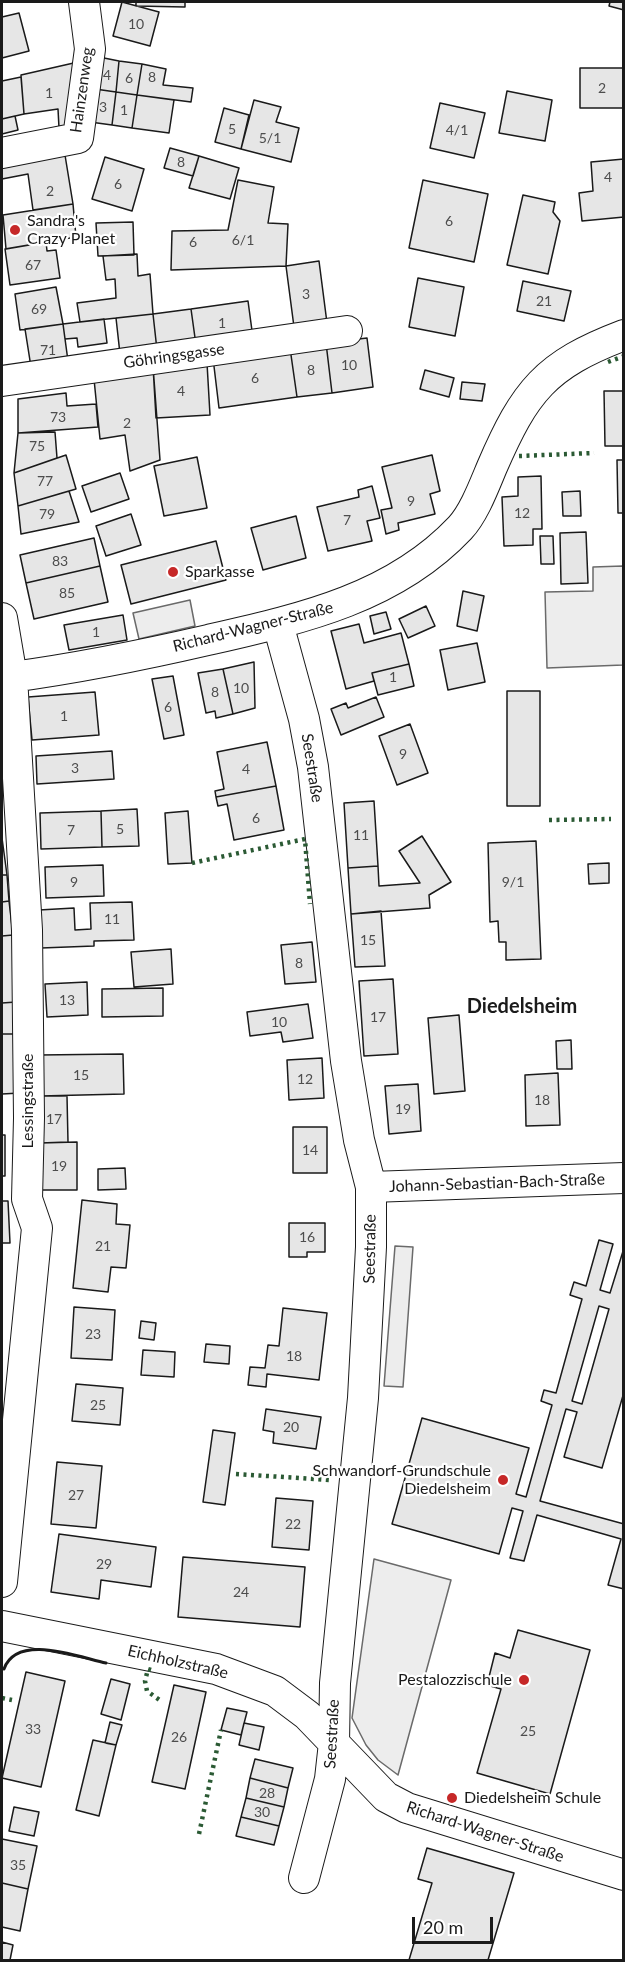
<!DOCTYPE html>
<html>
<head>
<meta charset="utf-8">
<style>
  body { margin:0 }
  #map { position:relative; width:625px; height:1962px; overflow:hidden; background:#fff; font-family:Lato,sans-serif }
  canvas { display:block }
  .frame { position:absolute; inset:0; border:3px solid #1a1a1a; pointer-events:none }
  .scale { position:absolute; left:412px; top:1917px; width:81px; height:27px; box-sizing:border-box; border:3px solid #1a1a1a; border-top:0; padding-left:8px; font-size:18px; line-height:21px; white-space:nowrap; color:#1a1a1a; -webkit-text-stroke:4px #fff; paint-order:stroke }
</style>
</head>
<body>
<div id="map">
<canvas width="625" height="1962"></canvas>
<div class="frame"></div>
<div class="scale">20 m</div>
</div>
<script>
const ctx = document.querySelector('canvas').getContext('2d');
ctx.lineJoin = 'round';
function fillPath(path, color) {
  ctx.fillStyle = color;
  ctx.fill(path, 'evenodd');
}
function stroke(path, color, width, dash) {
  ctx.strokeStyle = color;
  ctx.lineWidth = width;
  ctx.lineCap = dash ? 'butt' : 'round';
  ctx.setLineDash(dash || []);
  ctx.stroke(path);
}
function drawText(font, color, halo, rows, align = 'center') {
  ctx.font = font + ' Lato,sans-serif';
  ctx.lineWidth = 4.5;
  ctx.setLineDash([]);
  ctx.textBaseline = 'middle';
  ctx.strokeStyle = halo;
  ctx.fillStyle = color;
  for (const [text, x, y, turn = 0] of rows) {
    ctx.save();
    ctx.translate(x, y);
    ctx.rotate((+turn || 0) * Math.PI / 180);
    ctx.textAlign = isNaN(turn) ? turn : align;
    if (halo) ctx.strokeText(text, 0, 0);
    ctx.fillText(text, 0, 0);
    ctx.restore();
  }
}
const built = new Path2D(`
  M623 566V665L547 668 545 592 593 591V567Z
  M190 600 195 626 139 639 133 613Z
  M395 1246 413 1247 403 1387 384 1386Z
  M374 1559 451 1580 398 1775 378 1760 366 1745 352 1718Z`);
fillPath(built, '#ededed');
stroke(built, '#6a6a6a', 1.5);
const building = new Path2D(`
  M122 2 159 12 150 46 113 36Z
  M136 2H185V7L136 6Z
  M610 2H624V10L609 6Z
  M19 13 29 51 2 58V17Z
  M99 57 119 61 116 92 95 89Z
  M119 61 142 64 137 95 116 92Z
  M78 62 73 127 59 128 58 109 24 114 21 75Z
  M142 64 166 69 163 85 193 88 191 102 137 95Z
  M580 68H624V108H580Z
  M21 77 24 114 2 119V81Z
  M95 89 116 92 112 125 90 122Z
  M507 91 552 100 545 141 499 133Z
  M116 92 137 95 132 128 112 125Z
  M137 95 174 100 169 133 132 128Z
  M254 100 281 107 276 122 299 128 291 162 241 149Z
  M440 103 485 113 474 158 430 148Z
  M224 108 249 115 241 149 215 142Z
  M15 116 18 130 2 134V119Z
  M170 148 199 156 193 176 164 168Z
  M64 149 73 204 33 210 28 174 2 179V160Z
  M199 156 239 168 230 199 189 188Z
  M105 157 144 169 132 211 92 199Z
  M624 159V217L582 221 579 193 593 191 591 162Z
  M238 180 274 187 268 223 288 224 286 266 171 270 172 231 228 230Z
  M423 180 488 194 474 262 409 248Z
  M523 195 555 202 553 212 560 221 548 274 507 265Z
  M73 204 76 237 6 249 3 215Z
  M133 222 134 255 98 256 96 223Z
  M46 242 47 251 56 250 60 278 10 285 5 249Z
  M137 254 138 276 150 274 153 314 80 322 77 303 116 298 115 279 106 280 103 256Z
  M319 261 327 323 294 327 286 266Z
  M418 278 464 287 455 336 409 327Z
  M523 281 571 291 564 321 517 311Z
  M56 287 63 324 20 330 15 294Z
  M248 301 253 338 196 345 191 309Z
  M191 309 196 345 157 350 153 314Z
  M153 314 157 350 120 354 116 318Z
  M104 319 107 343 78 347 77 338 65 339 63 324Z
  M63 324 68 361 31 367 25 329Z
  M367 338 373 387 332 393 326 343Z
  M326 343 332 393 297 397 290 348Z
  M290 348 297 397 219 408 213 358Z
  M207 363 210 415 156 418 153 366Z
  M153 366 160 460 130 471 125 435 100 439 94 379Z
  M425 370 454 378 449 397 420 389Z
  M462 382 485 384 482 401 460 399Z
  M604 391H624V446H605Z
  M66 393 67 406 96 404 98 427 18 433V399Z
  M55 432 57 458 14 473 18 433Z
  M66 455 76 489 18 506 14 473Z
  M432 455 440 491 430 494 435 514 398 523 399 530 386 534 381 510 392 508 382 467Z
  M197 457 207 508 164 516 154 466Z
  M617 460H624V513H618Z
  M120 473 129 499 91 512 82 486Z
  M541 476 542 529H533V545L504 546 502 497 518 496V477Z
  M372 486 380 518 367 521 372 541 328 551 317 507 359 497 358 490Z
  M69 491 79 522 21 534 18 506Z
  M580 491 581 516H563L562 492Z
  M131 514 141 545 106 556 96 526Z
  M296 516 306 558 263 570 251 528Z
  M586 532 588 583 561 584 560 533Z
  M540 536H553L554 564H541Z
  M94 538 100 566 26 583 20 555Z
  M216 541 226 580 131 604 121 565Z
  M100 566 108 602 34 619 26 583Z
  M463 591 484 596 477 631 457 626Z
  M426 606 435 626 408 638 399 619Z
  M386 612 391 629 374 634 370 616Z
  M123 615 127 640 69 650 64 625Z
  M359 624 364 643 401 633 409 664 372 673 374 681 346 689 331 631Z
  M477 643 485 682 448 690 440 650Z
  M254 662 255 708 233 714 223 669Z
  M409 664 414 686 378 695 372 673Z
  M223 669 233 714 216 718 215 711 206 713 198 673Z
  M173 676 184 735 164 739 152 679Z
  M507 691H540V806H507Z
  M95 692 99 735 32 740 28 697Z
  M376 697 384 717 341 735 331 709 346 703 348 708Z
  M410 724 428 773 397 785 379 736Z
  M267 742 276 786 216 797 215 791 224 789 217 752Z
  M112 751 114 779 37 784 36 756Z
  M276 786 284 830 234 840 227 804 218 806 216 797Z
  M374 801 378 866 348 868 344 803Z
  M137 809 139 846 102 847 101 811Z
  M101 811 102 847 41 849 40 813Z
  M188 811 192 863 168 864 165 813Z
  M422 836 451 882 429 895 430 908 351 914 348 868 378 866 379 886 420 883 399 851Z
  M2 838 7 875H2Z
  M536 841 541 959 506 960V942H499L498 921 490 922 488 843Z
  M609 863V883L589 884 588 864Z
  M103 865 104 896 46 898 45 867Z
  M2 875H7L9 901 2 902Z
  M9 901 13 935 2 936V902Z
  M132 902 134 940 94 941V946L41 948 39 910 74 908 75 930 91 929 90 903Z
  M381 911 385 966 355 967 351 914Z
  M13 935 16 1002 2 1003V936Z
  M312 942 316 982 285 984 281 945Z
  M171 949 173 984 134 987 131 952Z
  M393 979 398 1054 364 1056 359 981Z
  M87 982 88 1015 47 1017 45 984Z
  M163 988V1016L102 1017V989Z
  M16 1002 17 1034H2V1003Z
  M308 1004 313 1038 283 1042 281 1032 250 1036 247 1012Z
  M459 1015 465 1091 434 1094 428 1018Z
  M2 1034H17L20 1093 2 1094Z
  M571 1040 572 1069H557L556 1041Z
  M123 1054 124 1094 40 1096 39 1055Z
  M322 1058 324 1098 289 1100 287 1060Z
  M558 1073 560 1125 526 1126 525 1075Z
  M418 1084 421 1131 389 1134 385 1086Z
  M40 1096H67L68 1142 40 1143Z
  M293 1127H327V1173H293Z
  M2 1135H5V1176H2Z
  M77 1142V1190H40V1143Z
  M125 1168 126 1189 98 1190V1169Z
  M82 1200 117 1204 116 1224 130 1225 126 1268 111 1267 108 1292 73 1288Z
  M2 1201H8L10 1243H2Z
  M289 1223H325V1252H307V1257H289Z
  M599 1240 613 1244 600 1290 610 1293 624 1248V1392L602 1468 564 1457 577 1412 566 1409 540 1501 624 1524V1589L608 1585 621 1539 537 1515 524 1561 510 1558 523 1511 512 1508 499 1554 392 1524 422 1418 529 1448 516 1494 526 1497 552 1405 541 1401 544 1390 556 1393 582 1299 570 1295 574 1282 586 1286ZM599 1306 609 1309 582 1404 572 1401Z
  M74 1307 115 1310 112 1360 71 1358Z
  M283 1308 327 1313 319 1380 267 1374 266 1387 248 1385 250 1367 265 1368 268 1345 279 1346Z
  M141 1321 156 1323 154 1340 139 1338Z
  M206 1344 230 1346 229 1364 204 1362Z
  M143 1350 175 1352 174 1377 141 1375Z
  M76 1384 123 1388 120 1425 72 1421Z
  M266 1409 321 1417 316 1449 273 1443 274 1432 263 1430Z
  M213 1430 235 1433 225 1505 203 1502Z
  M57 1462 102 1466 96 1528 51 1524Z
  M276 1498 313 1501 309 1550 272 1547Z
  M59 1534 156 1547 151 1587 101 1580 99 1599 51 1592Z
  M183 1557 305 1567 300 1627 178 1617Z
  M518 1630 590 1650 550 1794 477 1773 501 1689 487 1685 495 1653 510 1658Z
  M26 1672 65 1681 41 1787 2 1778Z
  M111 1679 130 1684 121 1720 101 1714Z
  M174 1685 206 1692 185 1789 152 1782Z
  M227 1708 247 1712 241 1735 221 1730Z
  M110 1722 122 1725 116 1745 105 1743Z
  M244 1723 264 1727 259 1750 239 1745Z
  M93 1740 116 1745 99 1816 76 1810Z
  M255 1759 293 1768 288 1788 250 1778Z
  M250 1778 288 1788 284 1807 246 1798Z
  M246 1798 284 1807 279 1826 241 1817Z
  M14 1807 39 1812 34 1836 9 1831Z
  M241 1817 279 1826 274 1845 236 1836Z
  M2 1839 37 1846 28 1889 2 1883Z
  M427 1848 514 1873 488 1960H409L432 1883 418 1879Z
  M2 1883 28 1889 20 1931 2 1927Z
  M2 1942 13 1945 10 1960H2Z`);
fillPath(building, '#e6e6e6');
stroke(building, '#1a1a1a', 1.5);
const minor = new Path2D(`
  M2 153 78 138 90 49 84 2
  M2 381 347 331
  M2 618 12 677 27 930 29 1118 27 1199 37 1228 2 1582
  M278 624 304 719 313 767 346 1061 359 1140 371 1187V1247L363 1398 335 1683 334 1743 330 1779 304 1878
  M12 677C78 668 143 655 208 640 300 619 393 599 460 528 474 513 484 486 492 467 525 391 545 365 624 335
  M371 1187 624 1178
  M2 1626 216 1669 275 1691 307 1715 386 1797 407 1808 624 1875`);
stroke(minor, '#1a1a1a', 32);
stroke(minor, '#fff', 30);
stroke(new Path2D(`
  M608 362 624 356
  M519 456 594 453
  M549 820 611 819
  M192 863 305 839 310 904
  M236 1474 330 1480
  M151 1670 148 1669 145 1681 147 1691 161 1701
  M2 1698 12 1700
  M199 1834 221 1730`), '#2b5a34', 4.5, [3, 4.5]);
stroke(new Path2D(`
  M4 1669C17 1633 78 1657 106 1663`), '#1a1a1a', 3);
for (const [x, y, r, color] of [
  [15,230,6,"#c62828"],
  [173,572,6,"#c62828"],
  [503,1480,6,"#c62828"],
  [524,1680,6,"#c62828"],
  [452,1798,6,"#c62828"]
]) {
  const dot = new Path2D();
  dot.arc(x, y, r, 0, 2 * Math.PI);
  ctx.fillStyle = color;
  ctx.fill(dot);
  stroke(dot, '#fff', 2);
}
drawText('14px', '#4d4d4d', null, [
  ["10",136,24],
  ["4",107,75],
  ["8",152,77],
  ["6",129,78],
  ["2",602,88],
  ["1",49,93],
  ["3",103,107],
  ["1",124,110],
  ["5",232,129],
  ["4/1",457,130],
  ["5/1",270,138],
  ["8",181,162],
  ["4",608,177],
  ["6",118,184],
  ["2",50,191],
  ["6",449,221],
  ["6/1",243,240],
  ["6",193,242],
  ["67",33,265],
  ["3",306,294],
  ["21",544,301],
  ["69",39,309],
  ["1",222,323],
  ["71",48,350],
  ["10",349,365],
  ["8",311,370],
  ["6",255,378],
  ["4",181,391],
  ["73",58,417],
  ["2",127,423],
  ["75",37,446],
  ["77",45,481],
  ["9",411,501],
  ["12",522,513],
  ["79",47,514],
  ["7",347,520],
  ["83",60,561],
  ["85",67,593],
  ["1",96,632],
  ["1",393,677],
  ["10",241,688],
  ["8",215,692],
  ["6",168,707],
  ["1",64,716],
  ["9",403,754],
  ["3",75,768],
  ["4",246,769],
  ["6",256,818],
  ["5",120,829],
  ["7",71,830],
  ["11",361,835],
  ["9",74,882],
  ["9/1",513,882],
  ["11",112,919],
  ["15",368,940],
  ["8",299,963],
  ["13",67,1000],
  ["17",378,1017],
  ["10",279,1022],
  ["15",81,1075],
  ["12",305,1079],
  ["18",542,1100],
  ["19",403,1109],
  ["17",54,1119],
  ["14",310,1150],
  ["19",59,1166],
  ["16",307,1237],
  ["21",103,1246],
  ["23",93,1334],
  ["18",294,1356],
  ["25",98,1405],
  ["20",291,1427],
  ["27",76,1495],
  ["22",293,1524],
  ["29",104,1564],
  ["24",241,1592],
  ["33",33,1729],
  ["25",528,1731],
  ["26",179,1737],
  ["28",267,1793],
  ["30",262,1812],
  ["35",18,1865]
]);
drawText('16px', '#1a1a1a', '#fff', [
  ["Hainzenweg",82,90,-82],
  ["Göhringsgasse",174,356,-8],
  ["Richard-Wagner-Straße",253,627,-14],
  ["Seestraße",312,768,81],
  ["Lessingstraße",28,1101,-90],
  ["Johann-Sebastian-Bach-Straße",497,1183,-2],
  ["Seestraße",370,1249,-89],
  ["Eichholzstraße",178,1662,13],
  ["Seestraße",332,1734,-87],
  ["Richard-Wagner-Straße",485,1832,18]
]);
drawText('16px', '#1a1a1a', '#fff', [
  ["Sandra's",27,221],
  ["Crazy Planet",27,239],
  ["Sparkasse",185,572],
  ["Schwandorf-Grundschule",491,1471,"right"],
  ["Diedelsheim",491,1489,"right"],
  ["Pestalozzischule",512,1680,"right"],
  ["Diedelsheim Schule",464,1798]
], 'left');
drawText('bold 20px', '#1a1a1a', '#fff', [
  ["Diedelsheim",522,1007]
]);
</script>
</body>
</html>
